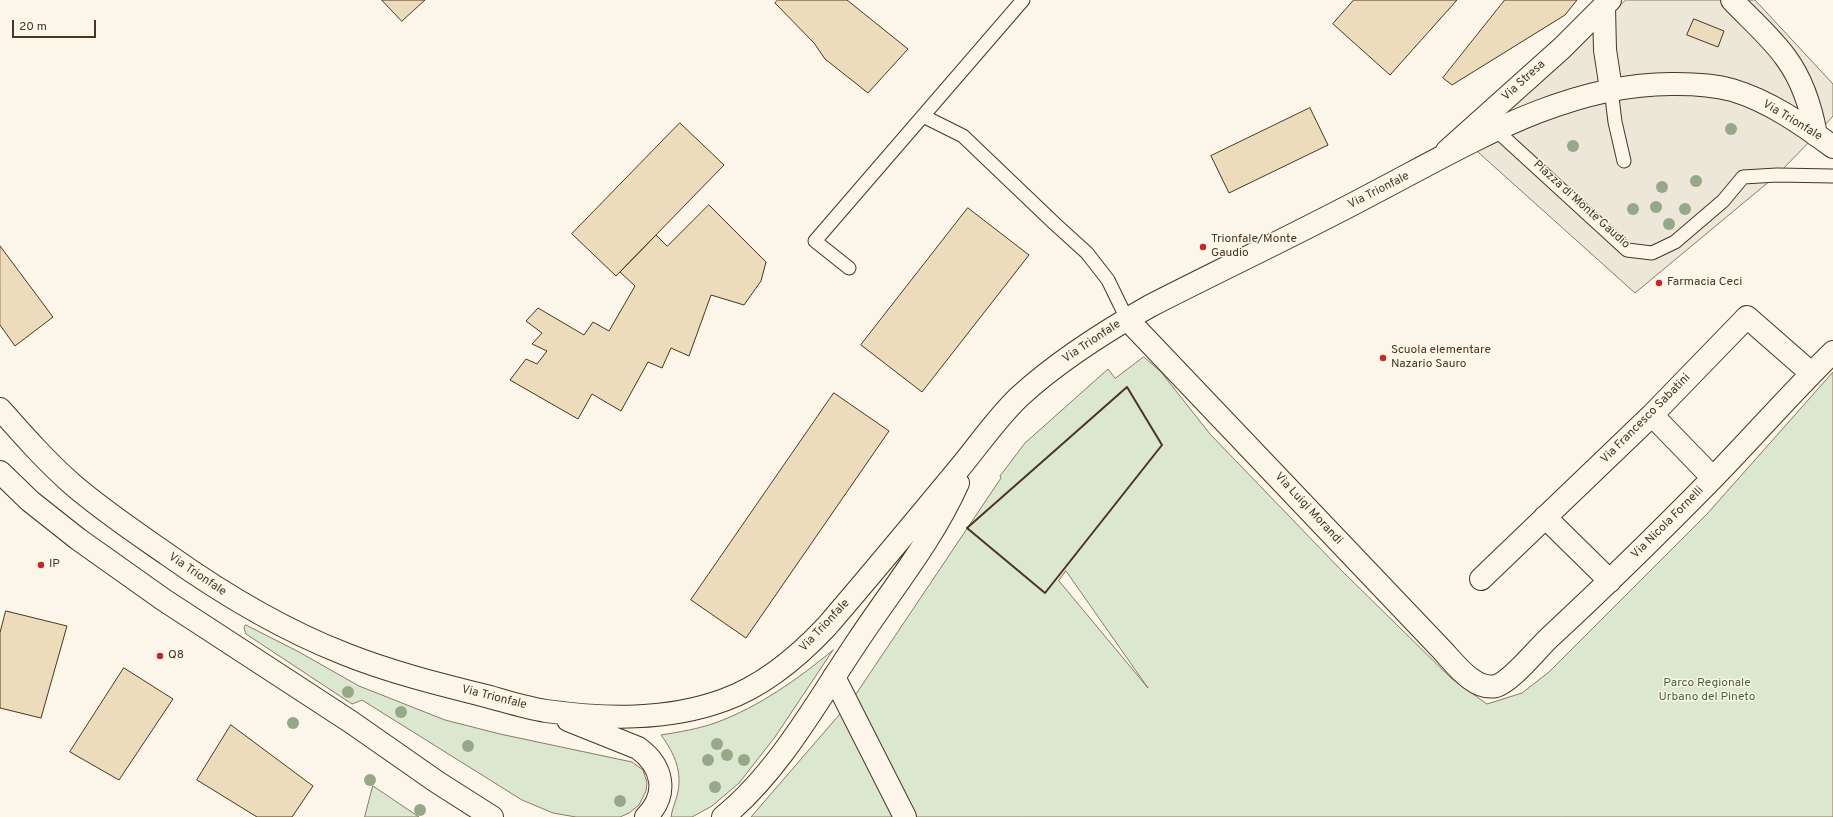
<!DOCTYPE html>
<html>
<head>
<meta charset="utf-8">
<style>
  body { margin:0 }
  #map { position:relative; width:1833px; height:817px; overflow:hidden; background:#fbf6e9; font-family:Overpass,sans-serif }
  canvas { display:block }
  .scale { position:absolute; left:12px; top:20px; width:84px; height:18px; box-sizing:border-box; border:2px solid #4a3520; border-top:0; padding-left:5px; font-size:12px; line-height:14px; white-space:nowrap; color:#4a3520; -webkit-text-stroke:3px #fbf6e9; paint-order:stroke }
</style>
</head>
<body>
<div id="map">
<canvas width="1833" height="817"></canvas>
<div class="scale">20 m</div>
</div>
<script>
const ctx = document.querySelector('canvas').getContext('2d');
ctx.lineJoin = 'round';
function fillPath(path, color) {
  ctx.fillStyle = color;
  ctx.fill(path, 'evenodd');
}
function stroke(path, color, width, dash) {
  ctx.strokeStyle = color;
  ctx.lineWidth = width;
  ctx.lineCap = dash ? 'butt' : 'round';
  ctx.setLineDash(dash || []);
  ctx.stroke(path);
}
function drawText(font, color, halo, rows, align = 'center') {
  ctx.font = font + ' Overpass,sans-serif';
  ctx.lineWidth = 3;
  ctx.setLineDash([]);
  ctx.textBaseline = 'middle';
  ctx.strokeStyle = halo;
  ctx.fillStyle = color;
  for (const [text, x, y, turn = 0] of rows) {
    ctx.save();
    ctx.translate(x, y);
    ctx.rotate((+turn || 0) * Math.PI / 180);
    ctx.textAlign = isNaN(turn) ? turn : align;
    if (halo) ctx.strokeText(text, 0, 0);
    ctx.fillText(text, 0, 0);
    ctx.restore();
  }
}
const green = new Path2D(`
  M1144 357 1161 372 1210 434 1342 571 1452 679 1487 704 1522 693 1549 672 1707 514 1833 372V817H751L852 700 1001 478 1000 476 1025 443 1108 369 1115 378ZM1066 571 1148 688 1059 581Z
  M246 625 299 652 359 686 445 720 500 734 632 762 643 770 647 782 646 791 639 805 629 813 620 817H576L553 813 522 800 362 700 352 704 246 634 244 628Z
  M833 650 775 737 739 783 712 806 692 817H671C672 810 675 803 677 796 683 773 675 754 661 735 679 732 698 729 715 723 759 707 798 679 833 650Z
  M373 786 419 817H365Z`);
fillPath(green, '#dce7d0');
stroke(green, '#887966', 1);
const parking = new Path2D(`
  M1626 0H1755L1833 84V116L1816 135 1777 175 1635 293 1469 144Z`);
fillPath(parking, '#ede7d9');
stroke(parking, '#887966', 1);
const building = new Path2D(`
  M382 0H425L402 21Z
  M778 0H847L908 49 868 93 825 59 814 43 775 3Z
  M1354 0H1457L1390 75 1333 24Z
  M1505 0H1577L1565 15 1452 85 1443 78Z
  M1694 19 1724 31 1718 47 1687 35Z
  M1310 108 1328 145 1229 193 1211 156Z
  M680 123 724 165 616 276 572 234Z
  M709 205 766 262 761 281 744 305 711 295 689 356 671 348 662 368 648 362 621 411 592 394 578 419 510 380 526 359 537 364 547 351 532 344 542 333 526 321 538 308 584 335 593 322 609 331 635 286 620 272 656 235 667 246Z
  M968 208 1029 255 922 392 861 345Z
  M0 246 53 317 15 346 0 325Z
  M834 393 889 431 746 638 691 600Z
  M6 611 67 626 41 718 0 708V633Z
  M124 668 173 699 119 780 70 752Z
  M231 725 313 786 292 817H257L197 780Z`);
fillPath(building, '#ecdcbc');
stroke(building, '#4a3520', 1);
const lane = new Path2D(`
  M1611 89 1615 122 1624 161
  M923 116 963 136 1054 223 1087 253 1108 280 1127 319
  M1497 131 1627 250 1652 253 1675 242 1723 201 1743 177 1777 175 1833 176
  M849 268 815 241 1023 0`);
const street = new Path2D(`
  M1732 0C1749 18 1772 38 1786 58 1803 81 1811 107 1816 135
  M1604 7 1605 50 1611 89
  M1447 151 1562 48 1610 0
  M1127 319 1443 651C1455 664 1475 691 1496 686 1511 682 1537 649 1550 637 1605 586 1659 533 1712 479 1753 437 1791 393 1833 352
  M1652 415 1713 478
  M1545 517 1610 581
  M1481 579 1652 415 1747 317 1811 373
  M834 677 905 817`);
const secondary = new Path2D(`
  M0 409C23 435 46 461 72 484 102 510 135 532 168 555 223 594 281 629 345 654 390 672 438 684 486 696 505 701 526 708 546 711 604 719 667 721 724 700 763 686 799 656 827 626 871 575 914 523 957 471 978 446 996 419 1019 397 1058 361 1104 332 1150 306 1224 268 1299 233 1372 194 1466 145 1567 82 1676 84 1695 84 1714 85 1732 90 1769 101 1802 124 1833 147
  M0 472 30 501 78 539 164 600 351 722 437 782 492 817
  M568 720 638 748C663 766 669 794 646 817
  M723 817C778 773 818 700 857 642 892 589 932 541 958 483`);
stroke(lane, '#4a3520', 15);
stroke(street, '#4a3520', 24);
stroke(secondary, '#4a3520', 24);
stroke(lane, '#fbf6e9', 13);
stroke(street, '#fbf6e9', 22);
stroke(secondary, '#fbf6e9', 22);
stroke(new Path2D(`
  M1127 387 1162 445 1045 593 967 528Z`), '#4a3520', 2);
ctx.fillStyle = '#96a887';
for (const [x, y] of [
  [1731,129],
  [1573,146],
  [1696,181],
  [1662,187],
  [1656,207],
  [1633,209],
  [1685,209],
  [1669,224],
  [348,692],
  [401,712],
  [293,723],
  [717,744],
  [468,746],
  [727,755],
  [708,760],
  [744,760],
  [370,780],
  [715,787],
  [620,801],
  [420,810]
]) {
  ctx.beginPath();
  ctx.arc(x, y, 6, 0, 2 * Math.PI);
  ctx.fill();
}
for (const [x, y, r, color] of [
  [1203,247,4,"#c62828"],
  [1659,283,4,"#c62828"],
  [1383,358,4,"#c62828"],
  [41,565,4,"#c62828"],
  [160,656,4,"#c62828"]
]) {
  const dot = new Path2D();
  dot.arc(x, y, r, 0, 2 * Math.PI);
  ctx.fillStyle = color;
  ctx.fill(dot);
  stroke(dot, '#fbf6e9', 1.5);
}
drawText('12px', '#4a3520', '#fbf6e9', [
  ["Via Stresa",1524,81,-42],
  ["Via Trionfale",1792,121,31],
  ["Via Trionfale",1379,191,-27],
  ["Piazza di Monte Gaudio",1581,205,42],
  ["Via Trionfale",1092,342,-34],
  ["Via Francesco Sabatini",1646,419,-45],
  ["Via Luigi Morandi",1308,509,47],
  ["Via Nicola Fornelli",1668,523,-45],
  ["Via Trionfale",197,575,34],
  ["Via Trionfale",825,626,-47],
  ["Via Trionfale",494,698,14]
]);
drawText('12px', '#4a3520', '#fbf6e9', [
  ["Trionfale/Monte",1211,240],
  ["Gaudio",1211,254],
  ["Farmacia Ceci",1667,283],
  ["Scuola elementare",1391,351],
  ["Nazario Sauro",1391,365],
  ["IP",49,565],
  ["Q8",168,656]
], 'left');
drawText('12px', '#436837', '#fbf6e9', [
  ["Parco Regionale",1707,684],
  ["Urbano del Pineto",1707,698]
]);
</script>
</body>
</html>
